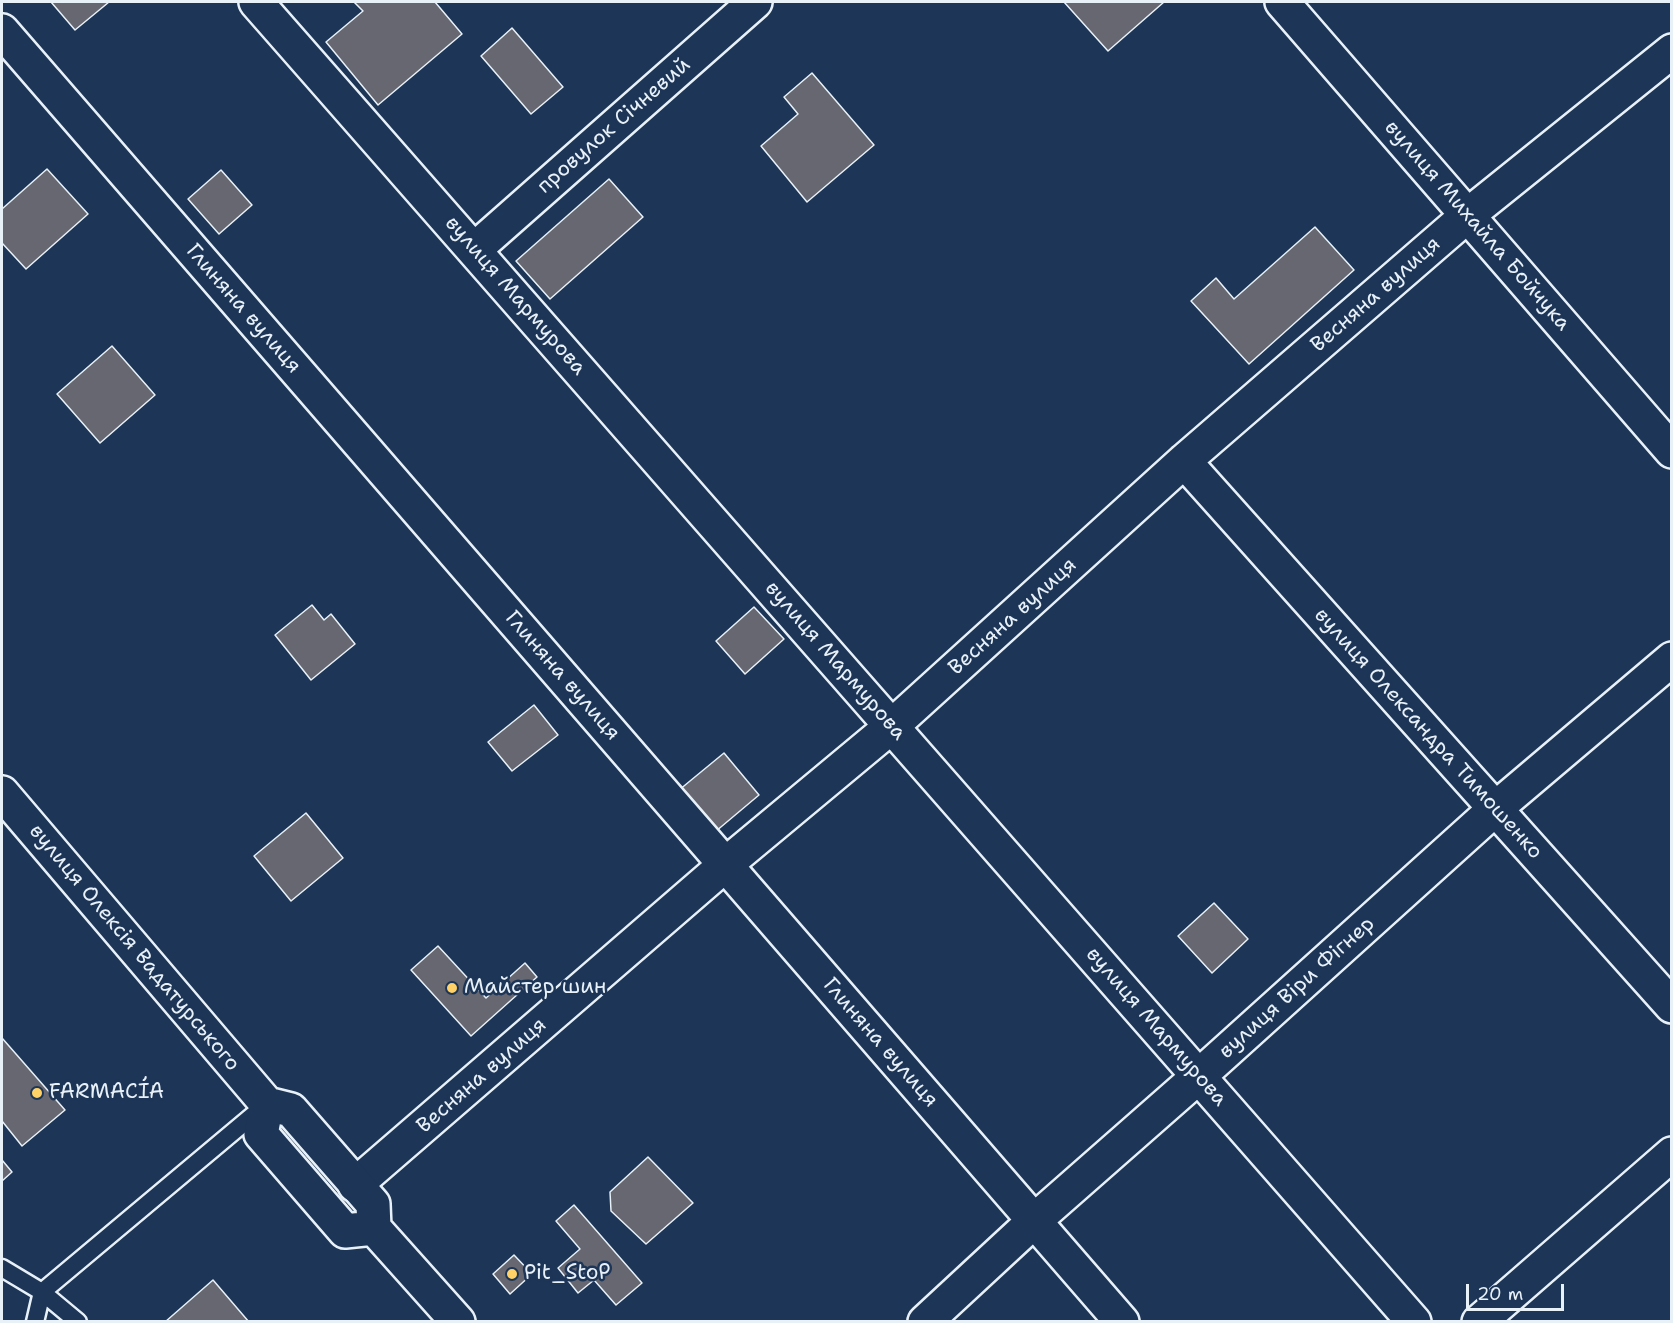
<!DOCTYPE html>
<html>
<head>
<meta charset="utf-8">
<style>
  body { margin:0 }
  #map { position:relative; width:1673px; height:1323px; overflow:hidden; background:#1d3557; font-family:"Shantell Sans",sans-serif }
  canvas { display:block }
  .frame { position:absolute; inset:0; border:3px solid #e8f1f8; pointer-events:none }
  .scale { position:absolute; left:1466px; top:1284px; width:98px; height:27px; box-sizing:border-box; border:3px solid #e8f1f8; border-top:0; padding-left:8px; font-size:18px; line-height:21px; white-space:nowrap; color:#e8f1f8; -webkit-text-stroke:4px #1d3557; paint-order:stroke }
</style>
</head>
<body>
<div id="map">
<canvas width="1673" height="1323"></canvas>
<div class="frame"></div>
<div class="scale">20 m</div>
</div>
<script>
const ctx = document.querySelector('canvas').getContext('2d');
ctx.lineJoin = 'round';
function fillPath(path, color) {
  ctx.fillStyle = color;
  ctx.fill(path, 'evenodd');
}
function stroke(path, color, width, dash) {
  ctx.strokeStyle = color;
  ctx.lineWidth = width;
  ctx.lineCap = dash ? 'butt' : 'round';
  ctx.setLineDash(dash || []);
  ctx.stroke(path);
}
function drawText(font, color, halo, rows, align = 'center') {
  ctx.font = font + ' "Shantell Sans",sans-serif';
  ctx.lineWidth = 5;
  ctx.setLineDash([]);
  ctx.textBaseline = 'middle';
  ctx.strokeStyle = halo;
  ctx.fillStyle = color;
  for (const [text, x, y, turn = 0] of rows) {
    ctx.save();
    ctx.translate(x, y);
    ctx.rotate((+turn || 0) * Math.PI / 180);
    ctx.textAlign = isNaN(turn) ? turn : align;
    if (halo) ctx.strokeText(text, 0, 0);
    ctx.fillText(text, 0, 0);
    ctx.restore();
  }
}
const building = new Path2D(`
  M51 2H109L75 30Z
  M354 2H435L462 34 378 105 326 42 363 11Z
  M1064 2H1164L1108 51Z
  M512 28 563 87 531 114 481 56Z
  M812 73 874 145 807 202 761 146 798 114 784 97Z
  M47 169 88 214 26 269 2 243V209Z
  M221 170 252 205 219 234 188 199Z
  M609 179 643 217 550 299 516 261Z
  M1315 227 1354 270 1249 364 1191 301 1216 278 1234 299Z
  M112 346 155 395 100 443 57 394Z
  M312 605 324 620 331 614 355 644 311 680 275 635Z
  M754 607 784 639 745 674 716 641Z
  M534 705 558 735 512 771 488 742Z
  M724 753 759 795 709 837 673 795Z
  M306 813 343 858 291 901 254 856Z
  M1214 903 1248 939 1212 973 1178 936Z
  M438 946 486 998 525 963 537 977 471 1036 411 970Z
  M2 1038 65 1110 22 1146 2 1121Z
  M648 1157 693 1203 646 1244 611 1211 610 1192Z
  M2 1160 12 1172 2 1181Z
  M574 1205 642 1283 616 1305 594 1280 578 1293 558 1268 580 1249 556 1221Z
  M514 1255 532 1274 510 1294 493 1274Z
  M213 1280 249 1322H165Z`);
fillPath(building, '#666770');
stroke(building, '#e8f1f8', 1.5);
const lane = new Path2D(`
  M2 1268 42 1292 78 1322
  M35 1322 42 1292 264 1106`);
const street = new Path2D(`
  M256 2 1414 1322
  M1282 2 1672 451
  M2 31 1122 1322
  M474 250 755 2
  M1184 461 1672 1006
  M355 1185 725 865 892 726 1184 461 1468 215 1672 51
  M925 1322 1034 1221 1199 1076 1495 809 1672 659
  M1479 1322 1672 1154`);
const secondary = new Path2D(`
  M2 793 267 1104 291 1110 373 1204 374 1228 458 1322
  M267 1104 261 1134 345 1231 374 1228`);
stroke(lane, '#e8f1f8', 21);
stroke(street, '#e8f1f8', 38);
stroke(secondary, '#e8f1f8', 38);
stroke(lane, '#1d3557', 16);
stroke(street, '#1d3557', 33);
stroke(secondary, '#1d3557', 33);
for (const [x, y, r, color] of [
  [452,988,6,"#ffd166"],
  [37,1093,6,"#ffd166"],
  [512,1274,6,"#ffd166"]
]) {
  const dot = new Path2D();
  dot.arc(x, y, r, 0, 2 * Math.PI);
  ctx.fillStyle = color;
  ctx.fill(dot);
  stroke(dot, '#1d3557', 2);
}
drawText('21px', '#e8f1f8', '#1d3557', [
  ["провулок Січневий",614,126,-41],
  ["вулиця Михайла Бойчука",1477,226,49],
  ["Весняна вулиця",1376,295,-41],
  ["вулиця Мармурова",515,296,49],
  ["Глиняна вулиця",243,309,49],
  ["Весняна вулиця",1013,617,-42],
  ["вулиця Мармурова",835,661,49],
  ["Глиняна вулиця",562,676,49],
  ["вулиця Олександра Тимошенко",1428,734,48],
  ["вулиця Олексія Вадатурського",134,948,50],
  ["вулиця Віри Фігнер",1297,988,-42],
  ["вулиця Мармурова",1156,1027,49],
  ["Глиняна вулиця",880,1043,49],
  ["Весняна вулиця",482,1076,-41]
]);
drawText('21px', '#e8f1f8', '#1d3557', [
  ["Майстер шин",464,988],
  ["FARMACÍA",49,1093],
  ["Pit_StoP",524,1274]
], 'left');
</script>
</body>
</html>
